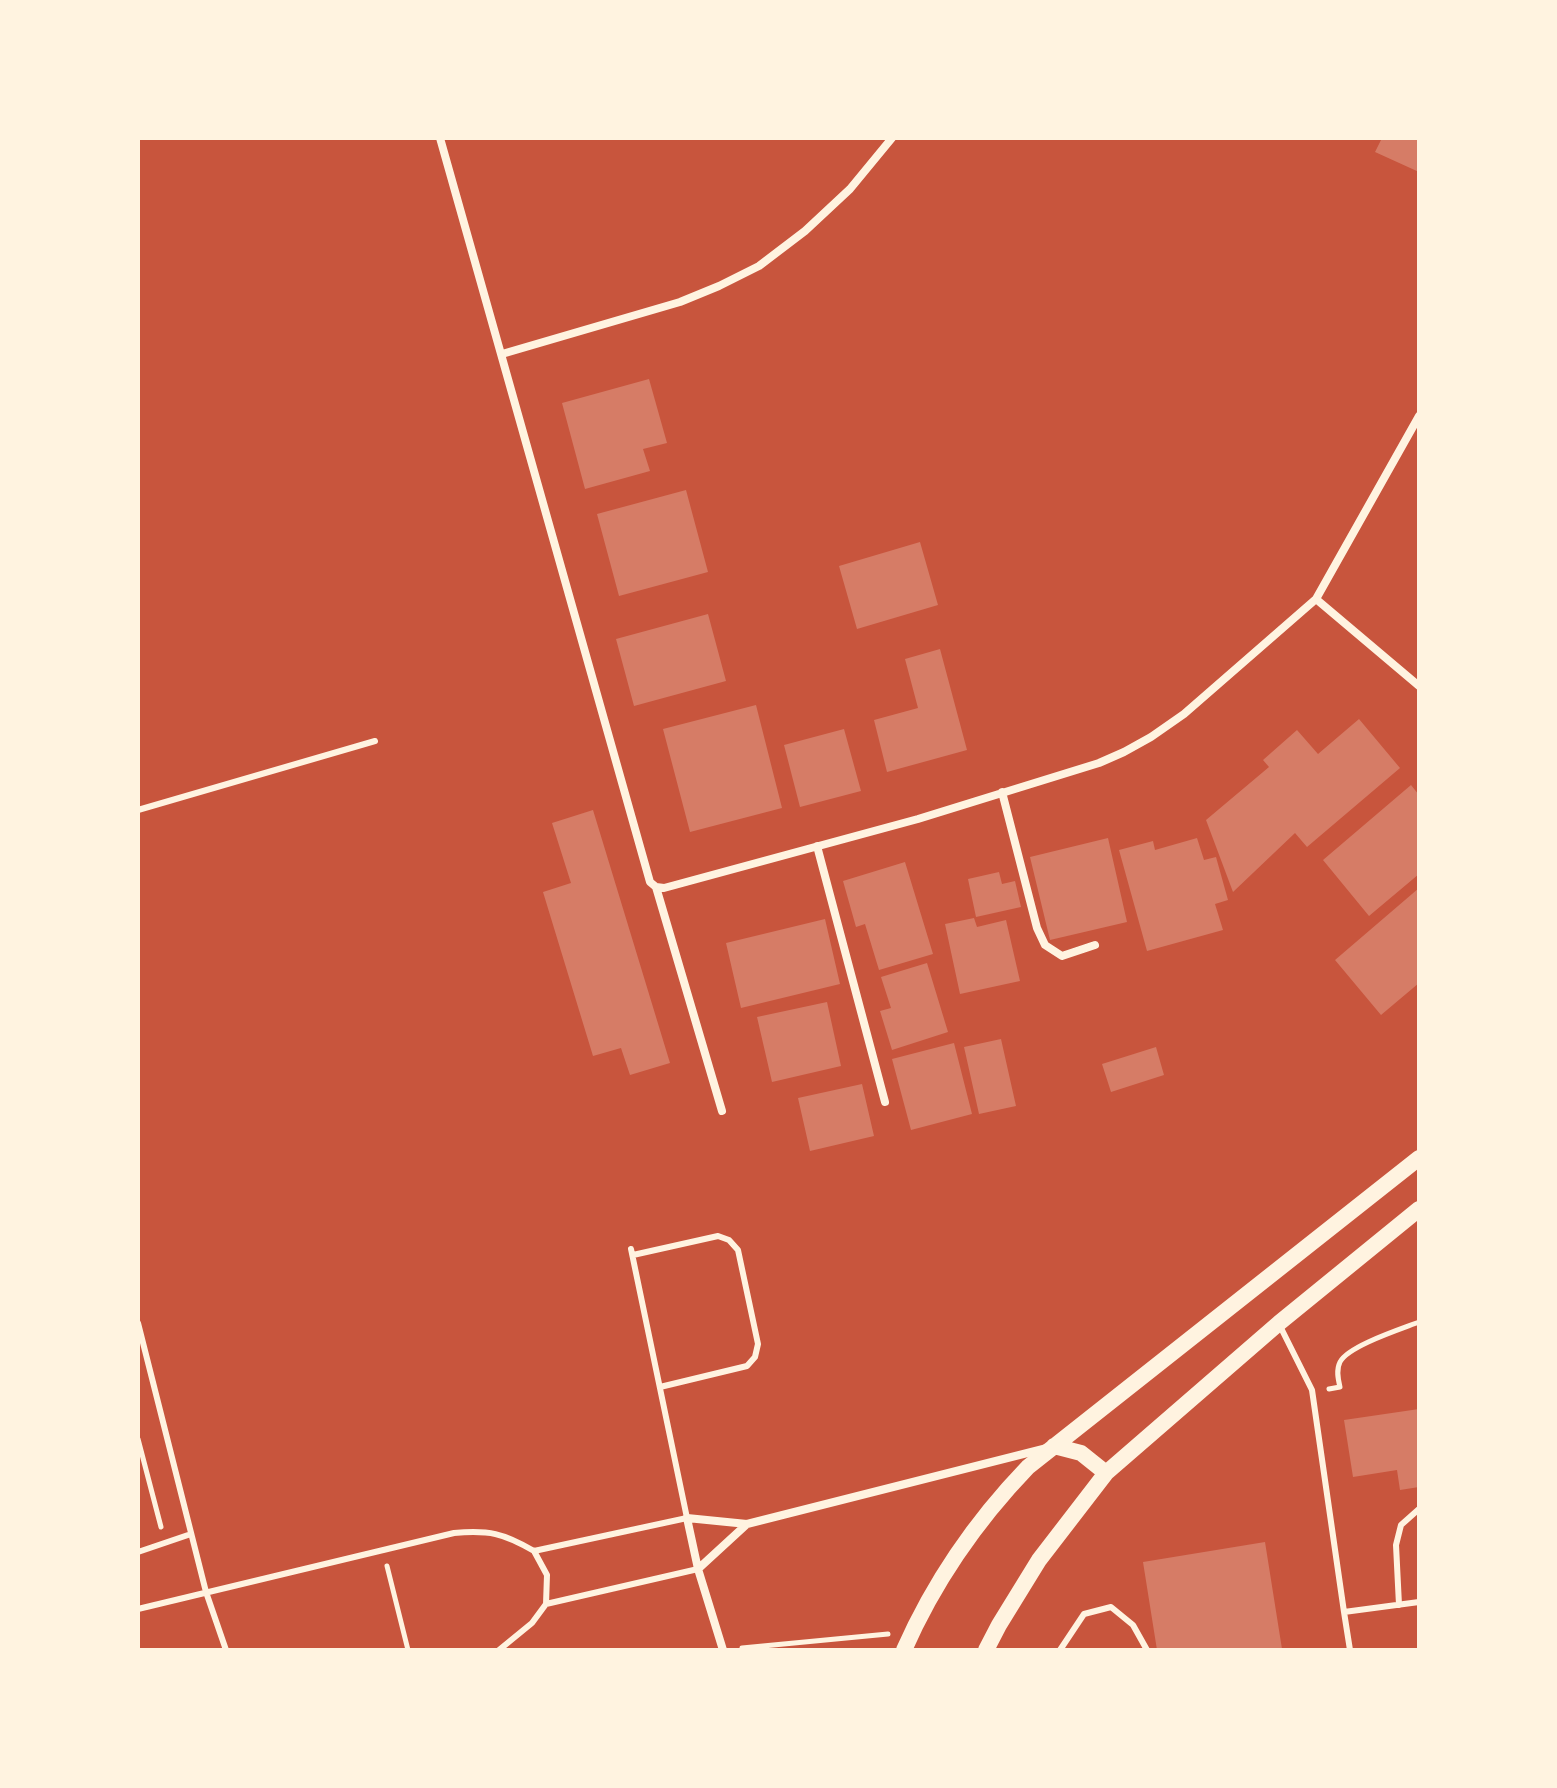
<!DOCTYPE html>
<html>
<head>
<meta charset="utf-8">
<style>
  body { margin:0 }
  #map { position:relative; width:1557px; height:1788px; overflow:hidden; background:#c8553d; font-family:"Sofia Sans Condensed",sans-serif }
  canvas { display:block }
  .frame { position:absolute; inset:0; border:140px solid #fff3e0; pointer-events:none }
</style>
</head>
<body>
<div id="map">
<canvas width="1557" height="1788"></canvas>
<div class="frame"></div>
</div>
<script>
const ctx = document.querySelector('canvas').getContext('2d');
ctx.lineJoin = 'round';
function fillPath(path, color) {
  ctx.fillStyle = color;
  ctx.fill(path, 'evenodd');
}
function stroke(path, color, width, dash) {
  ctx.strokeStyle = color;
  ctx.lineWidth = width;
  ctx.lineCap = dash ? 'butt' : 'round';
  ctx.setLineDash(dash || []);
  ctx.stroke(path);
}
fillPath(new Path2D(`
  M1382 138H1419V172L1375 152Z
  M649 379 667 443 643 449 650 471 585 489 562 403Z
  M686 490 708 572 619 596 597 514Z
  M920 542 938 605 857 629 839 566Z
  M708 614 726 681 634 706 616 639Z
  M940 649 967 750 887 772 874 720 918 708 905 659Z
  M756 705 782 808 690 832 663 729Z
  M1359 719 1400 768 1307 847 1295 833 1233 892 1206 820 1269 767 1263 760 1297 730 1318 754Z
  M844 729 861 791 800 807 784 745Z
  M1411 785 1419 795V874L1369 916 1323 860Z
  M593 810 670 1063 630 1075 621 1048 593 1056 543 892 571 883 552 823Z
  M1108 838 1127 922 1050 940 1030 857Z
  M1197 838 1204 860 1216 857 1228 900 1215 904 1223 930 1147 951 1119 850 1153 841 1155 850Z
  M905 862 933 954 879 970 865 924 856 927 843 881Z
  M999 872 1002 884 1015 881 1021 907 976 917 968 879Z
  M1419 888V983L1381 1015 1335 960Z
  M974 918 977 927 1006 920 1020 981 960 994 945 924Z
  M825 919 840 984 741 1008 726 943Z
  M927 963 948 1032 892 1050 880 1011 891 1008 881 977Z
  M827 1002 841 1066 772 1082 757 1017Z
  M1001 1039 1016 1106 979 1114 964 1047Z
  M954 1043 972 1114 911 1130 892 1059Z
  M1156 1047 1164 1075 1111 1092 1102 1064Z
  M862 1084 874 1136 810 1151 798 1098Z
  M1419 1409V1487L1400 1490 1397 1470 1353 1477 1344 1420Z
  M1265 1542 1282 1649 1157 1650 1143 1562Z`), '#d67c66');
stroke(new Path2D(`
  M1329 1389 1340 1387C1338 1379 1336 1370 1340 1362 1348 1346 1401 1329 1419 1322
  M138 1439 161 1527
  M387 1566 408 1650
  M742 1648 888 1634`), '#fff3e0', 5);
stroke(new Path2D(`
  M138 810 375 741
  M633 1255 718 1236 729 1240 738 1250 758 1344 755 1357 747 1366 660 1387
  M138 1323 206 1592 226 1650
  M1280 1326 1312 1390 1344 1612
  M534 1551 547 1575 546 1604
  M138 1552 191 1534
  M1399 1605 1396 1545 1401 1525 1419 1509
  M138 1609 454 1533C489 1530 503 1533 534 1551L687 1518 631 1249
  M499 1650 532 1623 546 1604 698 1569
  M1060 1650 1084 1614 1111 1607 1133 1625 1147 1650
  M1350 1650 1344 1612 1419 1602`), '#fff3e0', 6);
stroke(new Path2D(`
  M440 138 650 882 656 887 664 888 918 819 1099 763 1124 752 1151 737 1184 714 1316 599 1419 416
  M502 354 680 302 719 286 759 266 805 231 850 189 892 138
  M1316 599 1419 686
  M1002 792 1037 928 1045 945 1062 956 1095 945
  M817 846 885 1102
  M656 887 722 1111
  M698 1569 747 1524
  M723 1650 698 1569 687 1518 747 1524 1047 1448`), '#fff3e0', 8);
stroke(new Path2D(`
  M1054 1446 1081 1453 1106 1473
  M904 1650C934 1582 977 1520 1028 1467L1419 1158
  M986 1650 999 1625 1039 1560 1106 1473 1279 1323 1419 1209`), '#fff3e0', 16);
</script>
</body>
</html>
